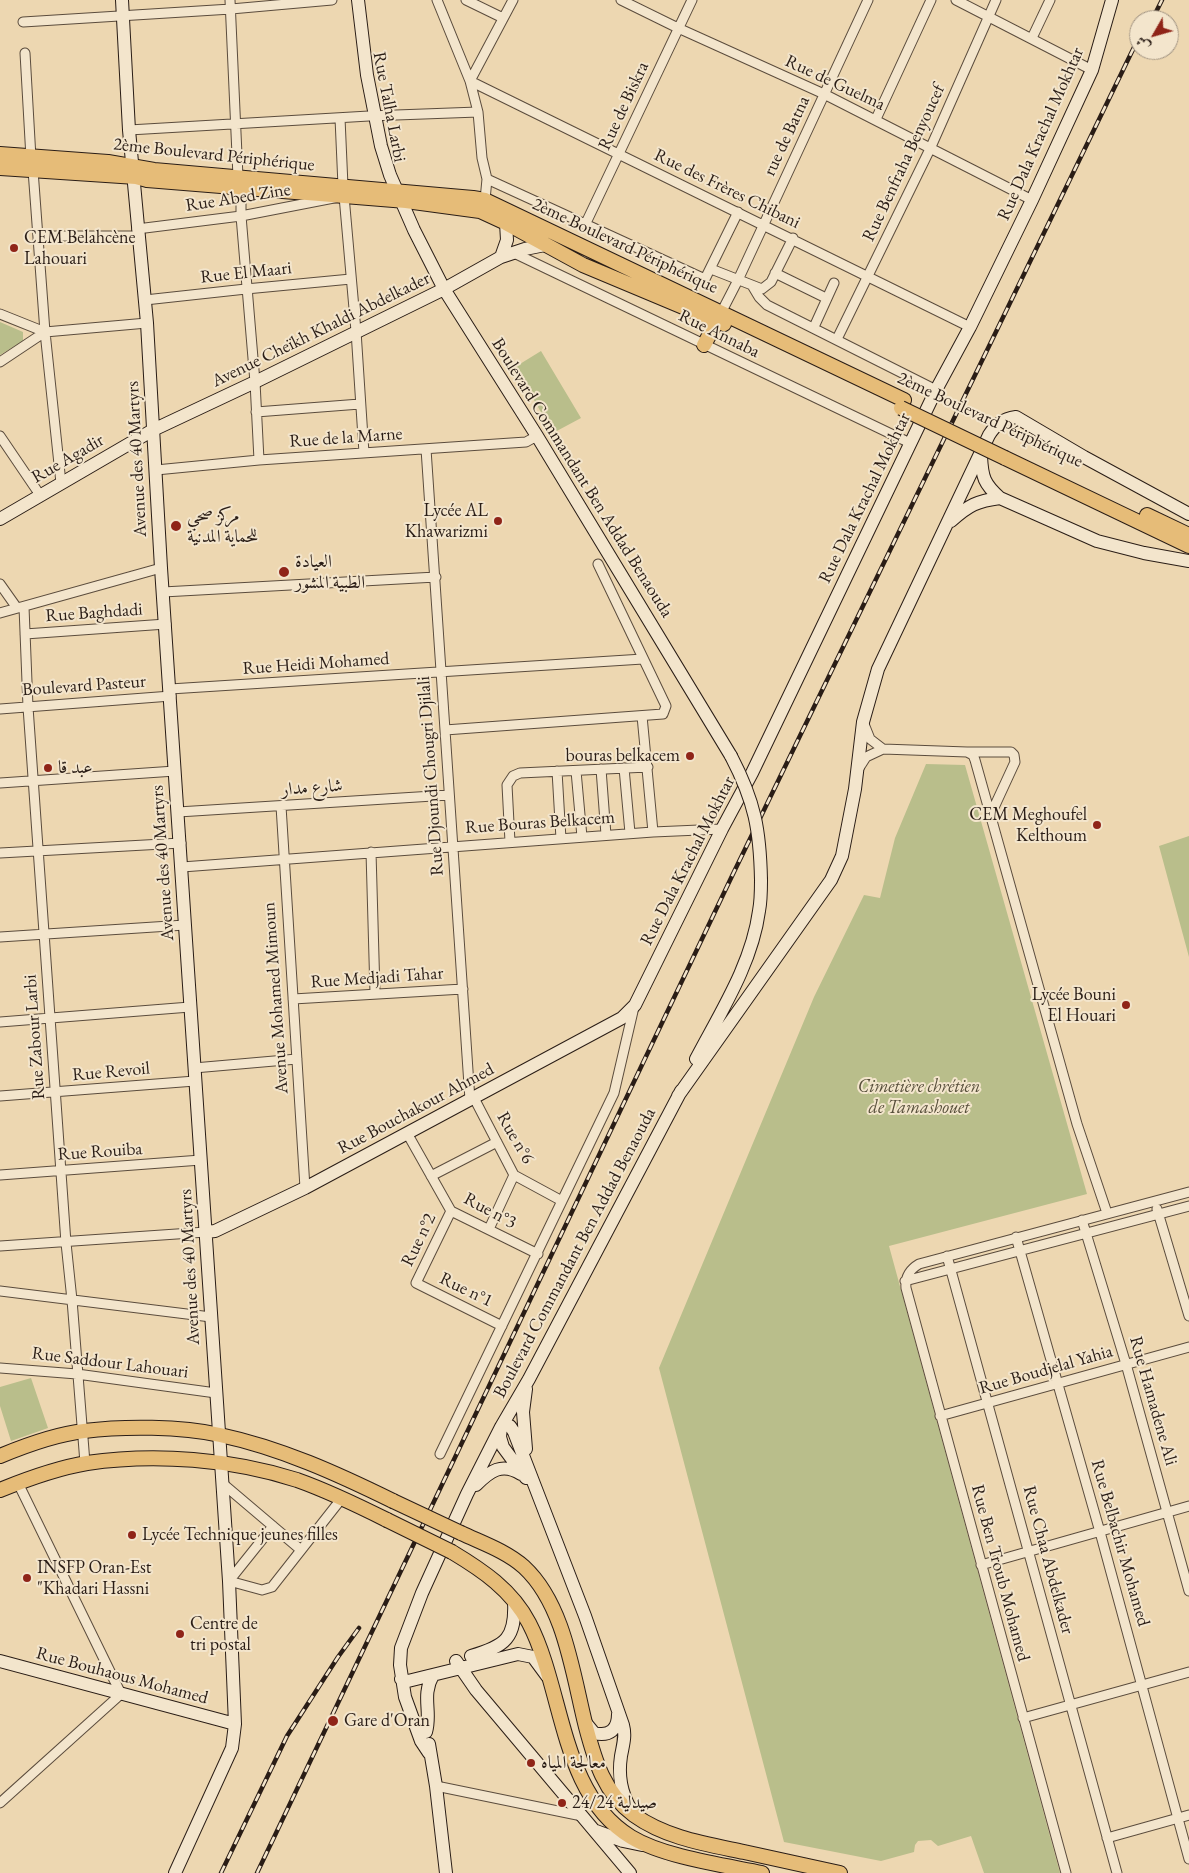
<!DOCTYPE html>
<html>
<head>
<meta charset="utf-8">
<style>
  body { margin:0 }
  #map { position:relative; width:1189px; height:1873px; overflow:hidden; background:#edd7b1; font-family:"EB Garamond",Amiri,serif }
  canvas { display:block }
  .north { position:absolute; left:1129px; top:10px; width:50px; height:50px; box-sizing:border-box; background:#f3e5cc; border:1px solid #a39583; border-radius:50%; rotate:232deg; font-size:14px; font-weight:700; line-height:20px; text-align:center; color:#2a1d16 }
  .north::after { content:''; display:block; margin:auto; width:18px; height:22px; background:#8f2418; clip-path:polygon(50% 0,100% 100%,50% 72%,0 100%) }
</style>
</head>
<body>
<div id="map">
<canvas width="1189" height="1873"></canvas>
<div class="north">ش</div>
</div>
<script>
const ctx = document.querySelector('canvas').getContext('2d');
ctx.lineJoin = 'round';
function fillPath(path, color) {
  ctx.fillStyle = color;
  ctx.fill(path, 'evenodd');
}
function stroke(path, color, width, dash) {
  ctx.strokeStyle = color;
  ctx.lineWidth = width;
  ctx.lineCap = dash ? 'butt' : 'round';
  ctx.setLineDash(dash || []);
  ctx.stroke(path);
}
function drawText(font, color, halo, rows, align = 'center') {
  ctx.font = font + ' "EB Garamond",Amiri,serif';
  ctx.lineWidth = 4;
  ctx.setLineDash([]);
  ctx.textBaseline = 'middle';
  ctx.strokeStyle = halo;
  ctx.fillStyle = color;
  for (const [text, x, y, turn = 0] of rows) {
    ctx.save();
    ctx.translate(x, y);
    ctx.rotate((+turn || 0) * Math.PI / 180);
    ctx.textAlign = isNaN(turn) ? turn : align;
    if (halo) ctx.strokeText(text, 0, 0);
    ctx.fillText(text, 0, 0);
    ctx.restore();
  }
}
fillPath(new Path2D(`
  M0 322 23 332V341L0 355Z
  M541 351 581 418 553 433 515 367Z
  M926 764 965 765 1087 1194 889 1246 1060 1873H984L971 1836 938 1846 931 1840 918 1841 915 1845 914 1852 881 1861 784 1842 659 1368 814 997 864 895 880 898 895 838Z
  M1189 836V957L1159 846Z
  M31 1378 48 1428 11 1441 0 1406V1387Z`), '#b9be8b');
const street = new Path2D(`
  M230 0 238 177
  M437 0 470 81 478 112 482 158 487 179 485 200
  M466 0 503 18
  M513 0 470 81 970 327
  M621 0 678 28 824 94 1032 200
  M956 0 1092 70
  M23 22 231 9 332 0
  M1032 38 1050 0
  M25 53 31 158
  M340 118 343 186
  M876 119 931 0
  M129 130 369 116 478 112
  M33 170 45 332 61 483
  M487 179 705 279 738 212
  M241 187V216L255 382 259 460
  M585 225 692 0
  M137 229 241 216 344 196 356 331 364 453
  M38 236H138
  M514 253 910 443
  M711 269 762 289 771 282 793 238
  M775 273 826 298
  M753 287 759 297 767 305 936 390
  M145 300 246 289 351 279
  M721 313 738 280 868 0
  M0 314 45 332 147 323
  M814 327 834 283
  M837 339 930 149 996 0
  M0 362 45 332
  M256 412 360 404
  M0 436 40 495
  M426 449 470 1100
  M156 470 259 460 526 442 537 436
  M0 584 17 608
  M163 592 436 577
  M24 607 28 707 66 1243 72 1300 85 1463
  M0 613 161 568
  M25 634 166 624
  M170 689 643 659
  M0 709 171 696
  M642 716 653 832
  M445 730 663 714 666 706 598 564
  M883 749 967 752 973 755 975 760 1077 1124 1107 1213
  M967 752H1011L1014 755 1015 762 991 814
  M624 768 630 833
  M859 768 866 757 883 749 870 739 864 724
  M601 769 606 835
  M557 771 561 839
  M576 771 582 837
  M0 783 175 771
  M281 806 305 1188
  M178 812 449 795
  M510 842 507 785 513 776 520 773 648 767
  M371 852 375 993
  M0 853 181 843
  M182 867 653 832 722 829
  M0 937 185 925
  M293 999 463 989
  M0 1022 190 1007
  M194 1068 297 1059
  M0 1096 195 1081
  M474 1098 514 1175 562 1201
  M407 1133 451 1211 538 1254
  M0 1175 201 1160
  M431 1176 497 1142
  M1157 1209 1189 1316
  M451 1211 416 1283 502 1326
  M1082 1220 1126 1364 1189 1591
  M489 1229 514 1175
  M1016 1237 1100 1532 1189 1859
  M0 1246 206 1232
  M947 1256 1117 1873
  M905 1281 1189 1206
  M0 1291 211 1317
  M0 1368 77 1374 216 1393
  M940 1416 1189 1347
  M440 1454 614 1093 634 1007
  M222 1483 301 1550
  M273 1526 229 1581 262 1590 272 1587 342 1498
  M981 1565 1189 1506
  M1023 1718 1189 1672
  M436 1786 582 1816
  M0 1803 121 1694 18 1483
  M1107 1838 1189 1815
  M1066 1873 906 1288C905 1277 909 1270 919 1264L1189 1192`);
const secondary = new Path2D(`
  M122 0 129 130 147 323 161 568 229 1581 235 1724 232 1748 175 1873
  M358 0 367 75 381 146 390 175 414 230 444 289 537 436 731 756
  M501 257 507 240 506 223
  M981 456C982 477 984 484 1000 498
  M0 519 153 430 255 382 444 289 501 257 525 249 545 245
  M951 521C969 505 977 501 1000 498L1097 541 1144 553 1189 561
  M696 1059C720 1013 752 964 759 911 761 901 761 891 761 880
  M678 1096 831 880 842 856 855 789 863 722 878 669 989 435C996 424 1003 419 1016 417L1084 457 1189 514
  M206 1232 215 1231 305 1188 622 1018 635 1005 722 829 752 773 936 390 970 327 1032 200 1092 70 1112 0
  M526 1449 523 1412 526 1389
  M526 1478 503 1447 500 1437 501 1427 506 1425 510 1426 514 1432 585 1616 623 1725C626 1736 623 1745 621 1756 618 1776 621 1792 631 1810
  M476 1485C490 1471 502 1462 521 1474
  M471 1656C506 1646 516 1638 514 1601
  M0 1661 235 1724
  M456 1661 476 1690 630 1873
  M401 1679 408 1681 518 1654 533 1657 547 1676
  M585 1722 594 1733C610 1737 618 1729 618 1714
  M426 1732C432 1712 421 1696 433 1675
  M429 1744 436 1786 446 1873
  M429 1753 421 1741 405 1697 400 1665 401 1648 422 1593 467 1494 501 1427 529 1379 681 1091
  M596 1831 623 1841 642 1845`);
const primary = new Path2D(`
  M0 154 108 162 154 170 473 198 485 200 904 400
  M0 168 136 177 147 180 406 201 480 211 506 223 583 265 724 324
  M704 345 721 313
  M1005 458 1189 546
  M1147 515 1189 535
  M0 1456C24 1446 58 1434 84 1431 123 1426 181 1426 220 1435 281 1448 338 1474 393 1501
  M0 1490C27 1479 57 1468 87 1463 155 1453 232 1459 297 1480 328 1491 357 1505 387 1520
  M461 1533C482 1543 506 1551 524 1567 565 1605 573 1676 586 1727 595 1761 604 1793 634 1815 666 1838 706 1844 744 1852 776 1859 808 1866 840 1873
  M452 1552C482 1570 512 1590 529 1623 564 1690 560 1794 631 1837 664 1857 723 1865 762 1873`);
stroke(street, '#5b4c3d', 11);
stroke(secondary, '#2a1d16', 14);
stroke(primary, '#2a1d16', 16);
stroke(street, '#f3e5cc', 9);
stroke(secondary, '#f3e5cc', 12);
stroke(primary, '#e6bc78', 14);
const rail = new Path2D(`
  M1152 20 1162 0
  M221 1873 287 1736 338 1657 359 1628
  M257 1873 732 876 1139 37`);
stroke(rail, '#2a1d16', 4.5);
stroke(rail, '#f3e5cc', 2.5, [8]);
const secondaryBridge = new Path2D(`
  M731 756C755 802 760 830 761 880`);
const primaryBridge = new Path2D(`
  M901 408 1005 458
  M393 1501 461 1533
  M387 1520 452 1552`);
stroke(secondaryBridge, '#2a1d16', 14, []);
stroke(primaryBridge, '#2a1d16', 16, []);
stroke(secondaryBridge, '#f3e5cc', 12);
stroke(primaryBridge, '#e6bc78', 14);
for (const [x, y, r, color] of [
  [14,248,5,"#8f2418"],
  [498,521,5,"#8f2418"],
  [176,526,6,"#8f2418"],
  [284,572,6,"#8f2418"],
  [690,756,5,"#8f2418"],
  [48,768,5,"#8f2418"],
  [1097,825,5,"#8f2418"],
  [1126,1005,5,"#8f2418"],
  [132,1535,5,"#8f2418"],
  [27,1578,5,"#8f2418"],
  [180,1634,5,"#8f2418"],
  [333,1721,6,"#8f2418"],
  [531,1763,5,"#8f2418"],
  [562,1803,5,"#8f2418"]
]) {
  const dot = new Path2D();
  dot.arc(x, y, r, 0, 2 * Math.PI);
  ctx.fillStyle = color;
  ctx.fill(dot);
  stroke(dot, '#f3e5cc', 2);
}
drawText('18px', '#2a1d16', '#f3e5cc', [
  ["Rue de Guelma",835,83,25],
  ["Rue de Biskra",624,106,-65],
  ["Rue Talha Larbi",389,107,79],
  ["Rue Dala Krachal Mokhtar",1041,134,-66],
  ["rue de Batna",787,136,-65],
  ["2ème Boulevard Périphérique",214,155,6],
  ["Rue Benfraha Benyoucef",904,163,-65],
  ["Rue des Frères Chibani",727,189,26],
  ["Rue Abed Zine",238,198,-9],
  ["2ème Boulevard Périphérique",625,246,25],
  ["Rue El Maari",246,273,-6],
  ["Avenue Cheïkh Khaldi Abdelkader",321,330,-26],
  ["Rue Annaba",719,334,26],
  ["2ème Boulevard Périphérique",990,420,25],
  ["Rue de la Marne",346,438,-4],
  ["Rue Agadir",68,459,-30],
  ["Avenue des 40 Martyrs",137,459,-93],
  ["Boulevard Commandant Ben Addad Benaouda",582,478,58],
  ["Rue Dala Krachal Mokhtar",865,498,-64],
  ["Rue Baghdadi",94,613,-4],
  ["Rue Heidi Mohamed",316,664,-4],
  ["Boulevard Pasteur",84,686,-4],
  ["Rue Djoundi Chougri Djilali",431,776,-94],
  ["شارع مدار",312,788,-4],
  ["Rue Bouras Belkacem",540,823,-4],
  ["Rue Dala Krachal Mokhtar",688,861,-63],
  ["Avenue des 40 Martyrs",163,863,-94],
  ["Rue Medjadi Tahar",377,978,-4],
  ["Avenue Mohamed Mimoun",276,998,-94],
  ["Rue Zabour Larbi",35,1037,-94],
  ["Rue Revoil",111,1072,-5],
  ["Rue Bouchakour Ahmed",416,1109,-28],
  ["Rue n°6",515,1138,60],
  ["Rue Rouiba",100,1152,-4],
  ["Rue n°3",490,1211,28],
  ["Rue n°2",419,1240,-64],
  ["Boulevard Commandant Ben Addad Benaouda",575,1253,-62],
  ["Avenue des 40 Martyrs",190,1267,-93],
  ["Rue n°1",466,1290,26],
  ["Rue Saddour Lahouari",110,1363,7],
  ["Rue Boudjelal Yahia",1046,1370,-16],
  ["Rue Hamadene Ali",1153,1401,74],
  ["Rue Belbachir Mohamed",1120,1543,74],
  ["Rue Chaa Abdelkader",1048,1560,75],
  ["Rue Ben Troub Mohamed",1000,1573,75],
  ["Rue Bouhaous Mohamed",122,1676,15]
]);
drawText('18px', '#2a1d16', '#f3e5cc', [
  ["CEM Belahcène",24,238],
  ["Lahouari",24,259],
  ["Lycée AL",488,511,"right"],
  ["Khawarizmi",488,532,"right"],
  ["مركز صحي",187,516],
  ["للحماية المدنية",187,537],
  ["العيادة",295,562],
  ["الطبية المشور",295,583],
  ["bouras belkacem",680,756,"right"],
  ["عبد قا",58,768],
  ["CEM Meghoufel",1087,815,"right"],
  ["Kelthoum",1087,836,"right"],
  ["Lycée Bouni",1116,995,"right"],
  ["El Houari",1116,1016,"right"],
  ["Lycée Technique jeunes filles",142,1535],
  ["INSFP Oran-Est",37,1568],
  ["\"Khadari Hassni",37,1589],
  ["Centre de",190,1624],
  ["tri postal",190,1645],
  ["Gare d'Oran",344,1721],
  ["معالجة المياه",541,1763],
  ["صيدلية 24/24",572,1803]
], 'left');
drawText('italic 18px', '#554d39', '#f3e5cc', [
  ["Cimetière chrétien",919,1087],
  ["de Tamashouet",919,1108]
]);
</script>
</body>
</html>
